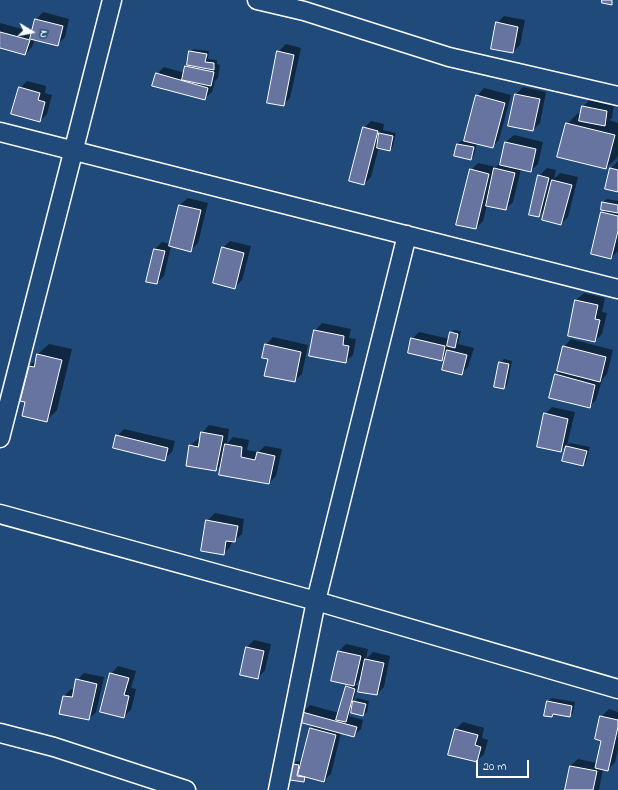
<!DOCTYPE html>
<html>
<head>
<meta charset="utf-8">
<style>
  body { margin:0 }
  #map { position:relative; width:618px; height:790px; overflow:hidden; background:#1f4a7a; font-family:"Indie Flower",sans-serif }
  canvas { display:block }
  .north { position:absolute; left:12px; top:12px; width:40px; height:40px; -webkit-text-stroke:3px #1f4a7a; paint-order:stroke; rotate:100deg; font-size:11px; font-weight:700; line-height:16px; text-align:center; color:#fff }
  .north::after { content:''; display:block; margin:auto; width:14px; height:18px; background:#fff; clip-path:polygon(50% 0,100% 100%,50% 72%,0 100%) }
  .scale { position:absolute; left:476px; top:760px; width:53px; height:18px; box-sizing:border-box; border:2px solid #fff; border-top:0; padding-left:5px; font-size:12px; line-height:14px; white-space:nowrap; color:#fff; -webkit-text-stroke:3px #1f4a7a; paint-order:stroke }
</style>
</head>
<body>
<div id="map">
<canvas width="618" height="790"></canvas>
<div class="north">N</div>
<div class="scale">20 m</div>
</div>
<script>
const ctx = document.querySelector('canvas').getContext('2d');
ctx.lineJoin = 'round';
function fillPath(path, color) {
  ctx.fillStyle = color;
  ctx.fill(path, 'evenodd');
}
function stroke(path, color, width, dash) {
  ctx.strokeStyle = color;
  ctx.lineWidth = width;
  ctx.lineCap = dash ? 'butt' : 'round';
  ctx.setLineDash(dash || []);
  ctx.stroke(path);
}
fillPath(new Path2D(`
  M43 12 69 19 65 37 57 45 35 39 32 47 25 54 0 47V23L33 32 36 20Z
  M504 16 525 20 520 45 513 52 497 23Z
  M286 44 301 48 290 98 283 105 278 52Z
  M194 49 209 51 208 59 217 60V64L220 65 218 78 215 81 212 92 204 99 157 74 164 67 185 73 186 67 188 65 190 52Z
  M27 81 46 86 45 93 52 95 47 114 40 121 20 88Z
  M523 87 546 92 540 123 533 130 516 94Z
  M484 88 511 95 499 140 492 147 477 143 474 155 471 159 457 144 461 141 465 142 477 96Z
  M590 99 614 104 612 118 609 120 618 123V154L617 158 606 168 567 124 578 113 582 114 583 107Z
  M371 121 384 124 383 130 396 133 393 146 390 150 379 147 371 177 364 184V128Z
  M514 135 543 142 538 164 531 171 521 169 513 202 506 209 487 205 483 221 476 228 471 170 478 163 496 167 501 162 506 142Z
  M618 161V191L611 168Z
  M547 168 556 170 554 179 560 173 578 177 568 217 561 224 545 210 539 216V176Z
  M188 198 208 203 198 243 191 250 171 246 164 276 157 283 148 281 155 249 162 242 171 244 180 205Z
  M607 199 618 201V251L611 258 602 213 605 210 602 209 603 202Z
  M230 241 251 246 242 280 234 288 223 248Z
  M584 293 605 298 602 312 607 313 602 334 595 341 569 335 576 300Z
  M322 323 351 329 349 338 356 339 353 355 345 362 315 331Z
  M454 330 461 331 458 344 474 348 468 367 461 374 447 354 441 360 412 339 419 332 450 339 451 333Z
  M273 337 308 345 302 374 294 381 269 359 266 345Z
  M571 339 613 350 607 374 602 380 596 400 589 407 556 375 560 371 564 347Z
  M49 344 72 349 57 410 46 421 27 401 29 366 37 359 38 354Z
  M504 359 512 361 507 385 503 388 500 363Z
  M552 407 575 412 567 445 570 443 590 447 586 462 583 465 563 460 567 445 560 451 545 414Z
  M209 425 229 429 227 444 233 437 249 440 247 450 258 452 265 446 282 449 276 476 269 483 223 464 216 470 190 446 198 439H201L202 433Z
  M124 429 175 441 172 452 164 459 117 436Z
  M215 513 244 519 242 534 234 541H232L230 547 223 554 207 521Z
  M254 640 271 644 265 670 258 678 247 647Z
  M346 644 368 649 366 659 373 652 390 656 384 687 377 694 362 677 355 685 358 686 353 703 357 698 369 701 367 712 363 715 350 712 349 716 363 720 361 729 353 736 341 733 331 774 323 781 307 777 303 781 291 779 294 764 297 761 302 762 311 729 314 725 303 713 310 705 339 713 347 687 350 684 339 651Z
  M118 666 136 671 131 688 136 689 131 710 123 717 111 674Z
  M84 673 104 677 96 712 89 719 60 713 64 696 71 689 75 690 77 680Z
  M552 698 575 702 573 713 569 716 555 714 552 716 548 701Z
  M609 709 618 712V749L615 762 608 770 603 769 599 790H566L570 766 578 759 597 763 602 740 601 717Z
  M463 722 484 728 482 738 488 740 484 754 477 761 455 730Z`), '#0007');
const building = new Path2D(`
  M602 0H612V5L602 3Z
  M35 19 63 26 58 46 30 39Z
  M496 22 518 27 513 53 491 49Z
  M0 32 30 40 25 55 0 48Z
  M189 51 207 54 205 62 214 63V70L187 65Z
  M277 51 294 55 284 106 267 103Z
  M185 66 214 72 211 86 182 80Z
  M156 73 208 88 205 100 152 86Z
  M19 87 40 93 38 100 45 102 40 122 11 114Z
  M515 94 540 99 533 131 508 126Z
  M476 95 505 103 493 148 464 141Z
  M582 106 607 111 605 126 579 121Z
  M566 123 615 135 606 169 557 157Z
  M363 127 378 131 364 185 349 181Z
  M379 133 393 136 390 151 377 148Z
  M505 142 536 149 531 172 500 165Z
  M457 144 474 147 471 160 454 156Z
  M494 168 515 173 506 210 486 206Z
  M610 168 618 170V192L605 189Z
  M470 169 489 174 476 229 456 225Z
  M538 175 549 178 539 217 529 215Z
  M552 180 572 185 561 225 542 220Z
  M602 202 618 205V213L601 210Z
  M179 205 201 210 191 252 169 246Z
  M601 212 618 216V231L611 259 591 254Z
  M222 247 244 253 235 289 213 283Z
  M154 249 165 251 157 284 146 282Z
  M575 300 598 305 595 319 600 320 595 342 568 336Z
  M314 330 344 336 343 345 349 346 346 363 309 356Z
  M450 332 458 334 455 348 447 346Z
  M411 338 445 346 442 361 408 353Z
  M265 344 301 352 295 382 264 376 268 359 262 358Z
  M563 346 606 357 600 382 557 371Z
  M447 350 467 355 462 375 442 370Z
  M37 354 62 360 47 422 22 416 25 402 20 401 29 366 34 367Z
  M499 362 509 364 504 389 494 387Z
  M555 374 595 385 590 408 549 398Z
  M544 413 568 419 561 452 537 447Z
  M201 432 223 436 216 471 186 466 189 445 198 447Z
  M116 435 168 448 165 461 113 448Z
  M225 444 242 447 241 457 255 460 257 452 275 456 269 484 219 475Z
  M566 446 587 451 583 466 562 461Z
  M206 520 238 526 235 542 226 541 224 555 201 551Z
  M246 647 264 651 258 679 240 675Z
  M338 651 361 656 354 686 331 681Z
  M365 659 384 663 377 695 358 692Z
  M110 673 129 678 124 695 129 696 124 718 100 712Z
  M76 679 97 684 89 720 59 714 63 696 72 697Z
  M346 686 355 689 346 722 336 720Z
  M353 701 366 704 363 716 351 713Z
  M547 701 572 706 570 717 553 714 552 717 544 716Z
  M302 712 357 727 354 737 299 722Z
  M600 716 618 720V727L608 771 595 768 601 741 595 739Z
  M310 728 336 735 324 782 298 775Z
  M455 729 478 735 475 745 481 747 477 762 448 755Z
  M293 764 299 765 297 776 305 777 304 782 290 780Z
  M570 766 597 771 593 790H565Z`);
fillPath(building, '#6774a0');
stroke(building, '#fff', 1);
const minor = new Path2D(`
  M257 0 304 11 449 57 618 96
  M0 132 618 289
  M0 438 112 0
  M0 514 316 601 618 689
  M0 733 54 747 186 790
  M278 790 316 601 407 235`);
stroke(minor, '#fff', 21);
stroke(minor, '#1f4a7a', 18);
</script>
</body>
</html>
